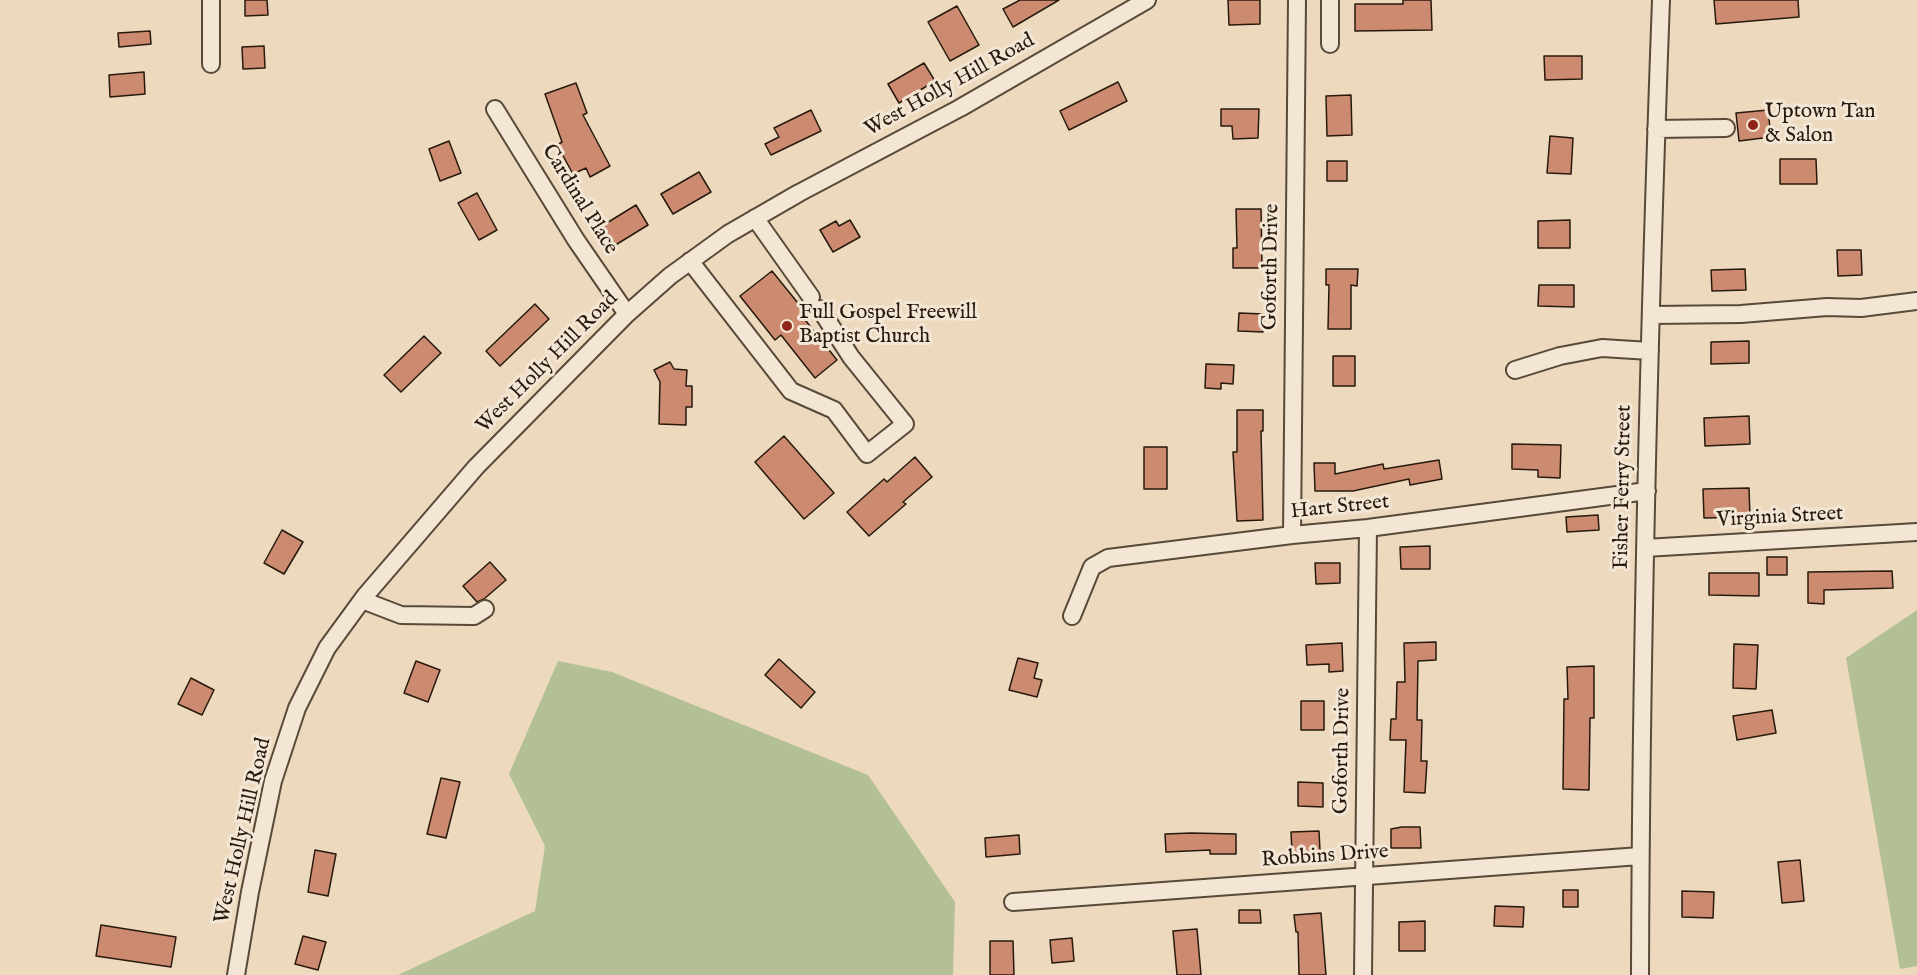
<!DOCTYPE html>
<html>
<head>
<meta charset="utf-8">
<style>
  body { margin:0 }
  canvas { display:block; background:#ecd9be }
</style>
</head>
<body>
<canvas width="1917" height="975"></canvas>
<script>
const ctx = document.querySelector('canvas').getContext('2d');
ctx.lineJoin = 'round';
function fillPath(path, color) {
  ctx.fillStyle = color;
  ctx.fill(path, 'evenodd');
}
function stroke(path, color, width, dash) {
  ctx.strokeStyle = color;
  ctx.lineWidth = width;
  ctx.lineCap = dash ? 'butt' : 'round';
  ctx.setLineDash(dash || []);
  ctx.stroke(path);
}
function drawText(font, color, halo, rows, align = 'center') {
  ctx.font = font + ' "IM FELL English",serif';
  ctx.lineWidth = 6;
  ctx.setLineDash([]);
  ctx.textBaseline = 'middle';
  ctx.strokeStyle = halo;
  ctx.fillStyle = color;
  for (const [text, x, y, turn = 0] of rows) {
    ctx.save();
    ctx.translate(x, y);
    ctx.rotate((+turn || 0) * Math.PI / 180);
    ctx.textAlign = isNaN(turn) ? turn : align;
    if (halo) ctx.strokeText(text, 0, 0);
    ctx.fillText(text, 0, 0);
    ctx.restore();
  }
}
fillPath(new Path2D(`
  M1917 610V966L1900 969 1846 658Z
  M558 661 612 672 868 775 955 902 953 975H398L535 911 545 846 509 774Z`), '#b3c095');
const building = new Path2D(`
  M245 0H267L268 15 245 16Z
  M1020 0H1059L1013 27 1003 9Z
  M1228 0H1260V24L1229 25Z
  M1403 0H1431L1432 30 1355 31V4H1403Z
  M1714 0H1798L1799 17 1716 24Z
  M957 6 979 45 950 61 928 22Z
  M150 31 151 44 119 47 118 33Z
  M264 46 265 68 243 69 242 47Z
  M1544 56H1582V79L1545 80Z
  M924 63 935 81 899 103 888 84Z
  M144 72 145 94 110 97 109 75Z
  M1118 82 1127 101 1069 130 1060 111Z
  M576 83 587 113 583 115 610 166 590 177 586 168 573 174 557 145 562 142 545 94Z
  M1351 95 1352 135 1327 136 1326 96Z
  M1221 109H1259L1258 138 1233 139 1232 126H1221Z
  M811 110 821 131 771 155 765 144 779 137 774 128Z
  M1768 110 1771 137 1739 141 1736 113Z
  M1550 136 1573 138 1571 174 1547 173Z
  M449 141 461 173 440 181 429 149Z
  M1780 159H1816L1817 184H1780Z
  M1327 161H1347V181H1327Z
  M699 172 711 192 673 214 661 194Z
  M477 193 497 230 479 240 458 203Z
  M636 205 648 225 609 249 597 229Z
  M1236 209H1261L1262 268H1233V248H1237Z
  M850 220 860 237 833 252 820 230 836 221 839 226Z
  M1570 220V248H1538V221Z
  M1837 250H1861L1862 275 1838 276Z
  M1326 269H1358L1357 286 1351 285V329H1328L1329 285H1326Z
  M1745 269 1746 290 1712 291 1711 270Z
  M772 271 806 313 802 316 837 360 815 378 781 335 775 340 740 296Z
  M1539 285H1574V307L1538 306Z
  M535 304 549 319 500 366 486 351Z
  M1239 313 1264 314 1263 332 1238 331Z
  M424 336 441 353 401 392 384 375Z
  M1749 341V363L1711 364V342Z
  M1333 356H1355V386H1333Z
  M670 362 674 369 687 370 686 386H692V407H686V425L659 424 660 382 654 370Z
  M1206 364 1234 365 1233 384 1221 383V389L1205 388Z
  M1237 410H1263V431H1261L1263 520 1237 521 1233 452H1237Z
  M1749 416 1750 444 1705 446 1704 418Z
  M784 436 834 493 804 519 755 462Z
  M1512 444 1561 445 1560 478 1538 477V470L1512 469Z
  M1144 447H1167V489H1144Z
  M915 457 932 477 903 502 906 504 869 536 847 512 884 479 887 482Z
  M1439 460 1442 479 1410 485 1409 479 1353 491H1315L1314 463H1335V474L1383 464 1384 469Z
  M1749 488 1750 517 1704 518 1703 489Z
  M1598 515 1599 530 1567 532 1566 517Z
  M282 530 303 542 284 574 264 563Z
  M1430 546V569H1401L1400 547Z
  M1767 557H1787V575H1767Z
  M490 562 506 580 484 599 477 602 463 586Z
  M1315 563H1340V583L1316 584Z
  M1892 571 1893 588 1824 590V604L1808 603V572Z
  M1709 573H1759V596L1709 595Z
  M1436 642V660L1418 661 1417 720H1422L1421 761H1427L1425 793 1404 792 1406 740H1390L1391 719H1396L1397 682H1405L1404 643Z
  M1342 643 1343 671 1329 672V664L1307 665 1306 645Z
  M1734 644 1758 645 1756 689 1733 688Z
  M1018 658 1038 663 1034 678 1042 680 1037 697 1009 690Z
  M779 659 815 692 801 708 765 675Z
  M416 661 440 670 428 702 404 693Z
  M1594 666V718H1590L1589 790 1563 789 1564 699H1568L1567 667Z
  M191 678 214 690 202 715 178 704Z
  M1301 701H1324V730H1301Z
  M1772 710 1776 733 1737 740 1733 716Z
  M441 778 460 782 446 838 427 834Z
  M1298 782 1323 783V807L1298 806Z
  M1402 827H1420L1421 848H1391V829Z
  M1319 831 1320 851 1292 852 1291 832Z
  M1191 833 1236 834V854H1210V850L1166 852 1165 834Z
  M1019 835 1020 854 986 857 985 838Z
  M315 850 336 854 328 896 308 892Z
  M1800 860 1804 901 1782 903 1778 862Z
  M1563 890H1578V907H1563Z
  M1682 891 1714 892 1713 918 1682 917Z
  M1495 906 1524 907 1523 927 1494 926Z
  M1239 910H1260L1261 923H1239Z
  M1321 913 1326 975H1299L1298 932H1296L1294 915Z
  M1425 921V951H1399V922Z
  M101 925 176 937 171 967 96 956Z
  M1197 929 1201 975H1177L1173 931Z
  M303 936 326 942 318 970 295 964Z
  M1072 938 1074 961 1052 963 1050 940Z
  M990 941H1013L1014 975H990Z`);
fillPath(building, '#cc8b70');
stroke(building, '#271a0d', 1.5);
const minor = new Path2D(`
  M211 0V64
  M1330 0V44
  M495 109 576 240 627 314
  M1656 129 1726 128
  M755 218 811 297
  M690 261 791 391 834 410 867 454 905 424 851 357 820 309
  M1651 315 1741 314 1827 307 1861 308 1917 301
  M1515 370 1560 356 1602 348 1650 351
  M1292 535 1297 0
  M1645 548 1917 532
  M362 600 401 615 474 616 485 609
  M1072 616 1092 567 1108 558 1292 535 1368 528 1647 491
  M1013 902 1640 856
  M236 975 250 892 273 781 297 708 327 648 365 596 476 467 627 314 670 276 728 234 799 193 960 108 1147 0
  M1363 975 1368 528
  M1640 975C1641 650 1649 325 1661 0`);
stroke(minor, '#584a39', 20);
stroke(minor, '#f3e6d5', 16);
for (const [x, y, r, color] of [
  [1753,125,6,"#8f2418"],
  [787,326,6,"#8f2418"]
]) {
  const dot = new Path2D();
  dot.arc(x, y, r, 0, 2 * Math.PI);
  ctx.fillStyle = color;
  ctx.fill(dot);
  stroke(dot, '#f3e6d5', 2);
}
drawText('21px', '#271a0d', '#f3e6d5', [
  ["West Holly Hill Road",950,86,-29],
  ["Cardinal Place",579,200,58],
  ["Goforth Drive",1272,267,-89],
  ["West Holly Hill Road",548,363,-45],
  ["Fisher Ferry Street",1624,487,-89],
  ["Hart Street",1340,508,-6],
  ["Virginia Street",1780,518,-3],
  ["Goforth Drive",1343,751,-89],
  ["West Holly Hill Road",244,831,-77],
  ["Robbins Drive",1325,857,-4]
]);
drawText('21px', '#271a0d', '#f3e6d5', [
  ["Uptown Tan",1765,113],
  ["& Salon",1765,137],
  ["Full Gospel Freewill",799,314],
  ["Baptist Church",799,338]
], 'left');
</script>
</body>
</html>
